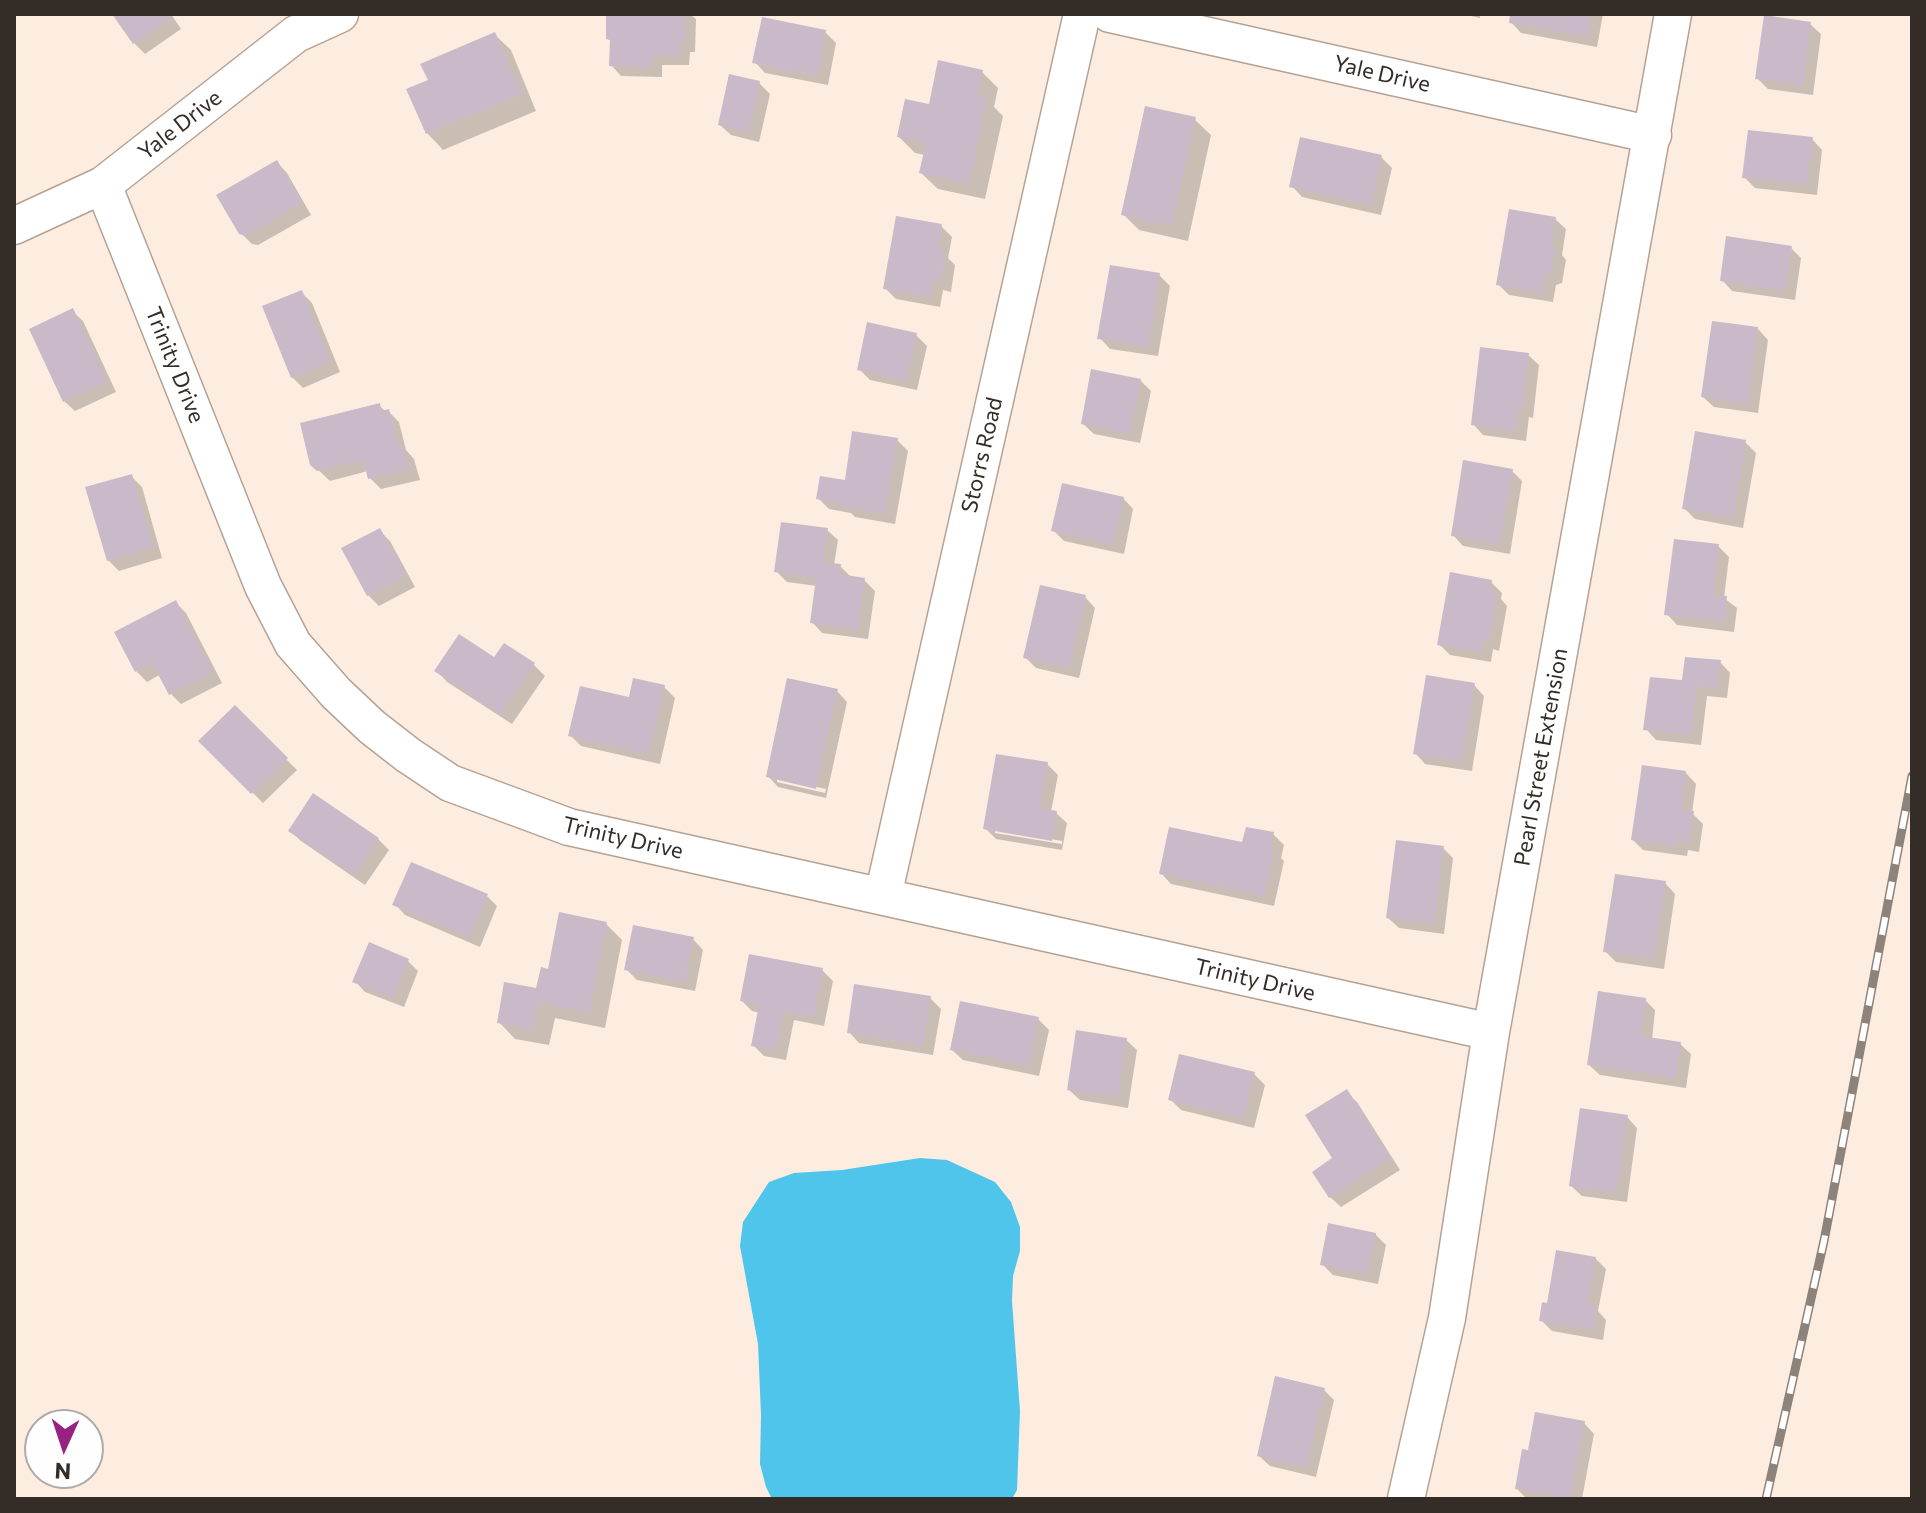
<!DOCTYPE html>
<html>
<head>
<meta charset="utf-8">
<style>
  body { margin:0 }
  #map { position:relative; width:1926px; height:1513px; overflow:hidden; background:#fdede1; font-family:Commissioner,sans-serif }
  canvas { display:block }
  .frame { position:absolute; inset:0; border:16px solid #332c27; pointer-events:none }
  .north { position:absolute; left:24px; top:1409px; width:80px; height:80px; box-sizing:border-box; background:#fefefe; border:2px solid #adaaa8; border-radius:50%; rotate:183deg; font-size:22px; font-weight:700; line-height:32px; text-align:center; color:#332c27 }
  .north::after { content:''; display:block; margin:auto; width:28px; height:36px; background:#97227f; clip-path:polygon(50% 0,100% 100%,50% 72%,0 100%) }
</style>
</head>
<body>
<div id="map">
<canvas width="1926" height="1513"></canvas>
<div class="frame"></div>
<div class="north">N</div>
</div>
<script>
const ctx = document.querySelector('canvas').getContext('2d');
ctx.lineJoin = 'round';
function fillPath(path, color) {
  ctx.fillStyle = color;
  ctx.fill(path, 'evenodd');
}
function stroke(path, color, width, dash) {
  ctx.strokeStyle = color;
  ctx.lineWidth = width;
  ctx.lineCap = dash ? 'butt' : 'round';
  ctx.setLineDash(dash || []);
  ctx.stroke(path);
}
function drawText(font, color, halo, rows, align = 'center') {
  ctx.font = font + ' Commissioner,sans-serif';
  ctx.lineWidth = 7;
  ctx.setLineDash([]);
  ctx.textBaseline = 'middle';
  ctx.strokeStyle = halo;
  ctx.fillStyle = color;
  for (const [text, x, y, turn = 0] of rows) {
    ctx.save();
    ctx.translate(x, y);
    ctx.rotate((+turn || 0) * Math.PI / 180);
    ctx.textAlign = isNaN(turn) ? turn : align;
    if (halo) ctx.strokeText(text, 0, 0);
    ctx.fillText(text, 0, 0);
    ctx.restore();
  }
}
fillPath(new Path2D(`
  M920 1158 947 1160 995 1182 1011 1202 1020 1227V1251L1013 1276 1012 1301 1020 1411 1017 1490 1012 1499H772L766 1487 760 1464 761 1415 758 1344 740 1246 743 1222 769 1182 794 1173 842 1170Z`), '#4fc5ec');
fillPath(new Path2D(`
  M114 14H171L181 29 145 54 134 43Z
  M608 14H690L696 19 695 52H690L689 65H662V77L621 76 611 65 612 42 608 39Z
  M1461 14H1480V18Z
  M1512 14H1603L1597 47 1521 33 1511 22Z
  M1810 24 1821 34 1813 95 1768 89 1757 78Z
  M825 32 836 43 828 85 765 73 755 62Z
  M494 34 511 50 536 111 443 150 427 133 430 81Z
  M982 72 998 88 994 107 1003 116 985 199 938 189 921 173 925 155 915 153 899 137 930 106Z
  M759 83 770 94 759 142 731 135 720 125Z
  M1194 119 1211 135 1188 241 1139 230 1123 214Z
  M1812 139 1822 150 1817 195 1755 188 1744 177Z
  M1381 157 1392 168 1381 215 1302 197 1292 186Z
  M277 162 287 173 311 215 258 245 252 244 241 233Z
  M1555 219 1566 229 1562 255 1566 260 1562 283 1556 285 1553 302 1509 295 1498 284Z
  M941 226 952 237 948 258 955 265 951 292 943 290 940 307 896 299 885 288Z
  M1791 248 1801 258 1795 300 1732 291 1722 280Z
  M1159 275 1170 286 1158 356 1110 349 1100 338Z
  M301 292 312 303 340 372 303 388 292 377Z
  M72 311 83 321 116 392 75 411 64 401Z
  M1758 329 1768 340 1758 413 1714 407 1703 397Z
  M916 335 927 346 917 390 870 380 860 370Z
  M1528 355 1539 365 1533 418 1529 417 1526 441 1483 435 1473 424Z
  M1140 380 1151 391 1140 443 1094 434 1083 424Z
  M379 405 386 412 388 411 399 422 406 450 414 459 420 480 381 489 370 478 368 471 330 481 312 464Z
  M897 440 908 451 895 524 855 517 851 513 829 509 819 499 846 482Z
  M1745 442 1756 453 1743 528 1695 519 1684 508Z
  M1512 471 1522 481 1510 554 1463 546 1453 535Z
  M131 476 142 487 162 558 119 571 108 560Z
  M1123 498 1133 509 1124 554 1064 541 1053 530Z
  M379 530 390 541 415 587 379 606 368 595Z
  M827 530 838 540 834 565 840 566 851 577 864 580 875 591 868 639 822 633 812 622 817 586 787 582 776 571Z
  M1718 546 1729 557 1724 598 1737 608 1734 632 1677 625 1667 614Z
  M1491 582 1502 593 1501 599 1507 606 1499 651 1493 649 1491 662 1450 655 1439 644Z
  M1085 597 1095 608 1079 678 1036 668 1025 657Z
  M176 603 186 613 222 683 181 704 171 694 161 674 147 682 136 671Z
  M505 646 534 665 545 676 512 724 447 682 437 671 495 660Z
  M1720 662 1730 673 1727 698 1707 696 1701 745 1656 740 1646 729 1684 682Z
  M1474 685 1484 696 1472 771 1425 764 1415 753Z
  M664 687 675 698 660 764 581 746 570 735 630 700Z
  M837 691 847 702 826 798 778 787 768 776ZM777 778 826 789 825 793 777 782Z
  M235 708 297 770 263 803 201 741Z
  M1047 764 1058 775 1051 812 1056 813 1067 823 1062 850 996 839 985 828ZM995 829 1062 841V844L995 833Z
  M1686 773 1696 784 1692 813 1703 824 1699 852 1688 850 1687 856 1643 850 1633 840Z
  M290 831 378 839 389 850 365 885 301 841Z
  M1273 834 1284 845 1281 858 1284 861 1274 906 1171 884 1161 873Z
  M1443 848 1453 858 1444 934 1399 928 1388 918Z
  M1665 883 1675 894 1664 969 1616 962 1605 951Z
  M487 896 497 906 480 947 405 915 395 904Z
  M606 924 622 940 605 1028 555 1018 549 1045 515 1039 499 1022 538 991 550 971Z
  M693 939 703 950 695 991 637 980 626 969Z
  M407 960 418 971 404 1007 365 992 355 981Z
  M822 970 833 981 824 1026 794 1020 786 1060 764 1056 753 1045 760 1013 752 1011 742 1001Z
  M930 998 941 1009 933 1055 859 1043 849 1032Z
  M1645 1000 1655 1010 1652 1040 1680 1044 1691 1054 1686 1088 1600 1075 1589 1065Z
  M1038 1019 1049 1030 1039 1076 963 1060 952 1050Z
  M1126 1040 1137 1050 1128 1108 1080 1100 1069 1090Z
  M1254 1074 1265 1085 1254 1128 1181 1110 1170 1099Z
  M1346 1092 1357 1102 1400 1170 1341 1207 1330 1197Z
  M1627 1117 1637 1128 1627 1202 1582 1196 1571 1186Z
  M1375 1234 1386 1245 1378 1284 1333 1275 1322 1264Z
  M1595 1258 1606 1269 1598 1311 1606 1320 1603 1340 1552 1331 1541 1320 1549 1305Z
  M1324 1390 1334 1400 1316 1477 1270 1466 1259 1456Z
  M1584 1423 1594 1434 1582 1499H1527L1517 1489Z`), '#0003');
fillPath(new Path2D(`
  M112 14H169L172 17 133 44Z
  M606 14H686L685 42H680L679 56 652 55V67L609 66 610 40 606 39Z
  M1510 14H1591L1587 37 1509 23Z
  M1764 15 1811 22 1803 85 1755 79Z
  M762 17 826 30 817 76 752 63Z
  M495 32 522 94 426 134 406 89 428 80 420 64Z
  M938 60 983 70 977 96 987 98 969 184 919 173 926 143 897 137 905 99 929 104Z
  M729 74 760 81 749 132 718 125Z
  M1145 106 1196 117 1172 226 1121 215Z
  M1748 130 1813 137 1807 185 1742 178Z
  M1300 137 1382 155 1371 205 1289 187Z
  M277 160 302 203 246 236 239 234 216 195Z
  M1509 209 1556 217 1551 247H1556L1552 272 1546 275 1543 293 1496 285Z
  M896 216 942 224 938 251 946 253 940 283 933 281 930 297 883 289Z
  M1726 236 1792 246 1785 291 1720 281Z
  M1110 265 1160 273 1148 347 1097 339Z
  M302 290 330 362 291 378 262 306Z
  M73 308 107 381 63 402 29 329Z
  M1712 321 1758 327 1748 404 1701 397Z
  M867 322 917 333 907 381 857 370Z
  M1480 347 1529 353 1522 408 1519 407 1516 431 1471 425Z
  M1091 369 1141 379 1130 434 1081 424Z
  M380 403 381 411 389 409 399 447 404 446 410 469 368 479 363 460 317 471 310 465 300 423Z
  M852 431 898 438 885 514 842 507 838 503 816 499 820 476 845 480Z
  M1695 431 1746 440 1733 518 1682 509Z
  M1463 460 1513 469 1499 544 1451 536Z
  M132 474 153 548 107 561 85 487Z
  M1062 483 1124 497 1113 545 1051 531Z
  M781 522 828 528 823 562 841 564 840 574 865 578 858 630 810 623 816 578 774 572Z
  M380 528 406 576 367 596 341 548Z
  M1674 539 1719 544 1713 595 1727 596 1724 622 1664 615Z
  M1450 572 1492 580 1490 592 1498 593 1489 642 1483 640 1481 652 1437 645Z
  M1040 585 1086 595 1069 668 1023 658Z
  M176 600 213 672 169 695 152 663 135 672 114 632Z
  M459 634 494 657 504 643 535 663 501 715 434 671Z
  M1685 657 1721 660 1717 689 1697 686 1691 735 1643 730 1650 677 1682 680Z
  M1426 675 1475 683 1462 762 1413 754Z
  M633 678 665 685 649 755 568 736 580 686 629 697Z
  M787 678 838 689 816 789 766 777Z
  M235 705 288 758 251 794 198 741Z
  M996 754 1048 762 1040 808 1057 811 1052 841 983 829Z
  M1642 765 1686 771 1681 810 1694 811 1689 843 1677 841 1676 847 1631 840Z
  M313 793 379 838 354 875 288 831Z
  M1169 827 1242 842 1246 827 1274 832 1271 848 1274 849 1264 896 1159 874Z
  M1396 840 1444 846 1434 924 1386 918Z
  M411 862 488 894 470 937 392 905Z
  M1615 874 1666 881 1654 959 1603 952Z
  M559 912 607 922 589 1013 539 1003 533 1030 497 1023 504 982 536 988 541 967 548 969Z
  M633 925 694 937 685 982 624 970Z
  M369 942 409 959 393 998 352 982Z
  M749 954 823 968 814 1017 784 1011 776 1051 751 1046 759 1005 740 1001Z
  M854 984 931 996 923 1045 847 1033Z
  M1598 991 1646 998 1641 1036 1681 1042 1676 1078 1587 1065Z
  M960 1001 1039 1017 1029 1066 950 1050Z
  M1076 1030 1127 1038 1118 1098 1067 1090Z
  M1179 1054 1255 1072 1243 1119 1168 1100Z
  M1347 1089 1391 1158 1329 1198 1312 1172 1332 1158 1305 1115Z
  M1580 1108 1628 1115 1617 1193 1569 1186Z
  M1328 1223 1376 1233 1368 1274 1320 1265Z
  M1556 1250 1596 1257 1588 1305 1597 1307 1593 1330 1539 1321 1542 1302 1547 1303Z
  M1275 1376 1325 1388 1306 1468 1257 1456Z
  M1535 1412 1585 1421 1570 1499 1515 1489 1522 1449 1528 1450Z`), '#cab9c9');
const minor = new Path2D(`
  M1110 14 1653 135
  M103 185 263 586 293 644 336 693 372 727 408 755 450 783 569 827 1491 1032
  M14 226 103 185 296 34 340 14
  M883 896 1082 14
  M1406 1499 1447 1318 1491 1032 1673 14`);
stroke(minor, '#b4a294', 39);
stroke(minor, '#fff', 36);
const rail = new Path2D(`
  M1766 1499 1824 1241 1912 776`);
stroke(rail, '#8e837b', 9);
stroke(rail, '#fefefe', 6, [18]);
drawText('22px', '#332c27', '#fefefe', [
  ["Yale Drive",1382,74,13],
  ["Yale Drive",180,125,-38],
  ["Trinity Drive",175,365,68],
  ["Storrs Road",982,455,-77],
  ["Pearl Street Extension",1541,757,-80],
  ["Trinity Drive",623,838,13],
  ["Trinity Drive",1255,980,13]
]);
</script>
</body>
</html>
